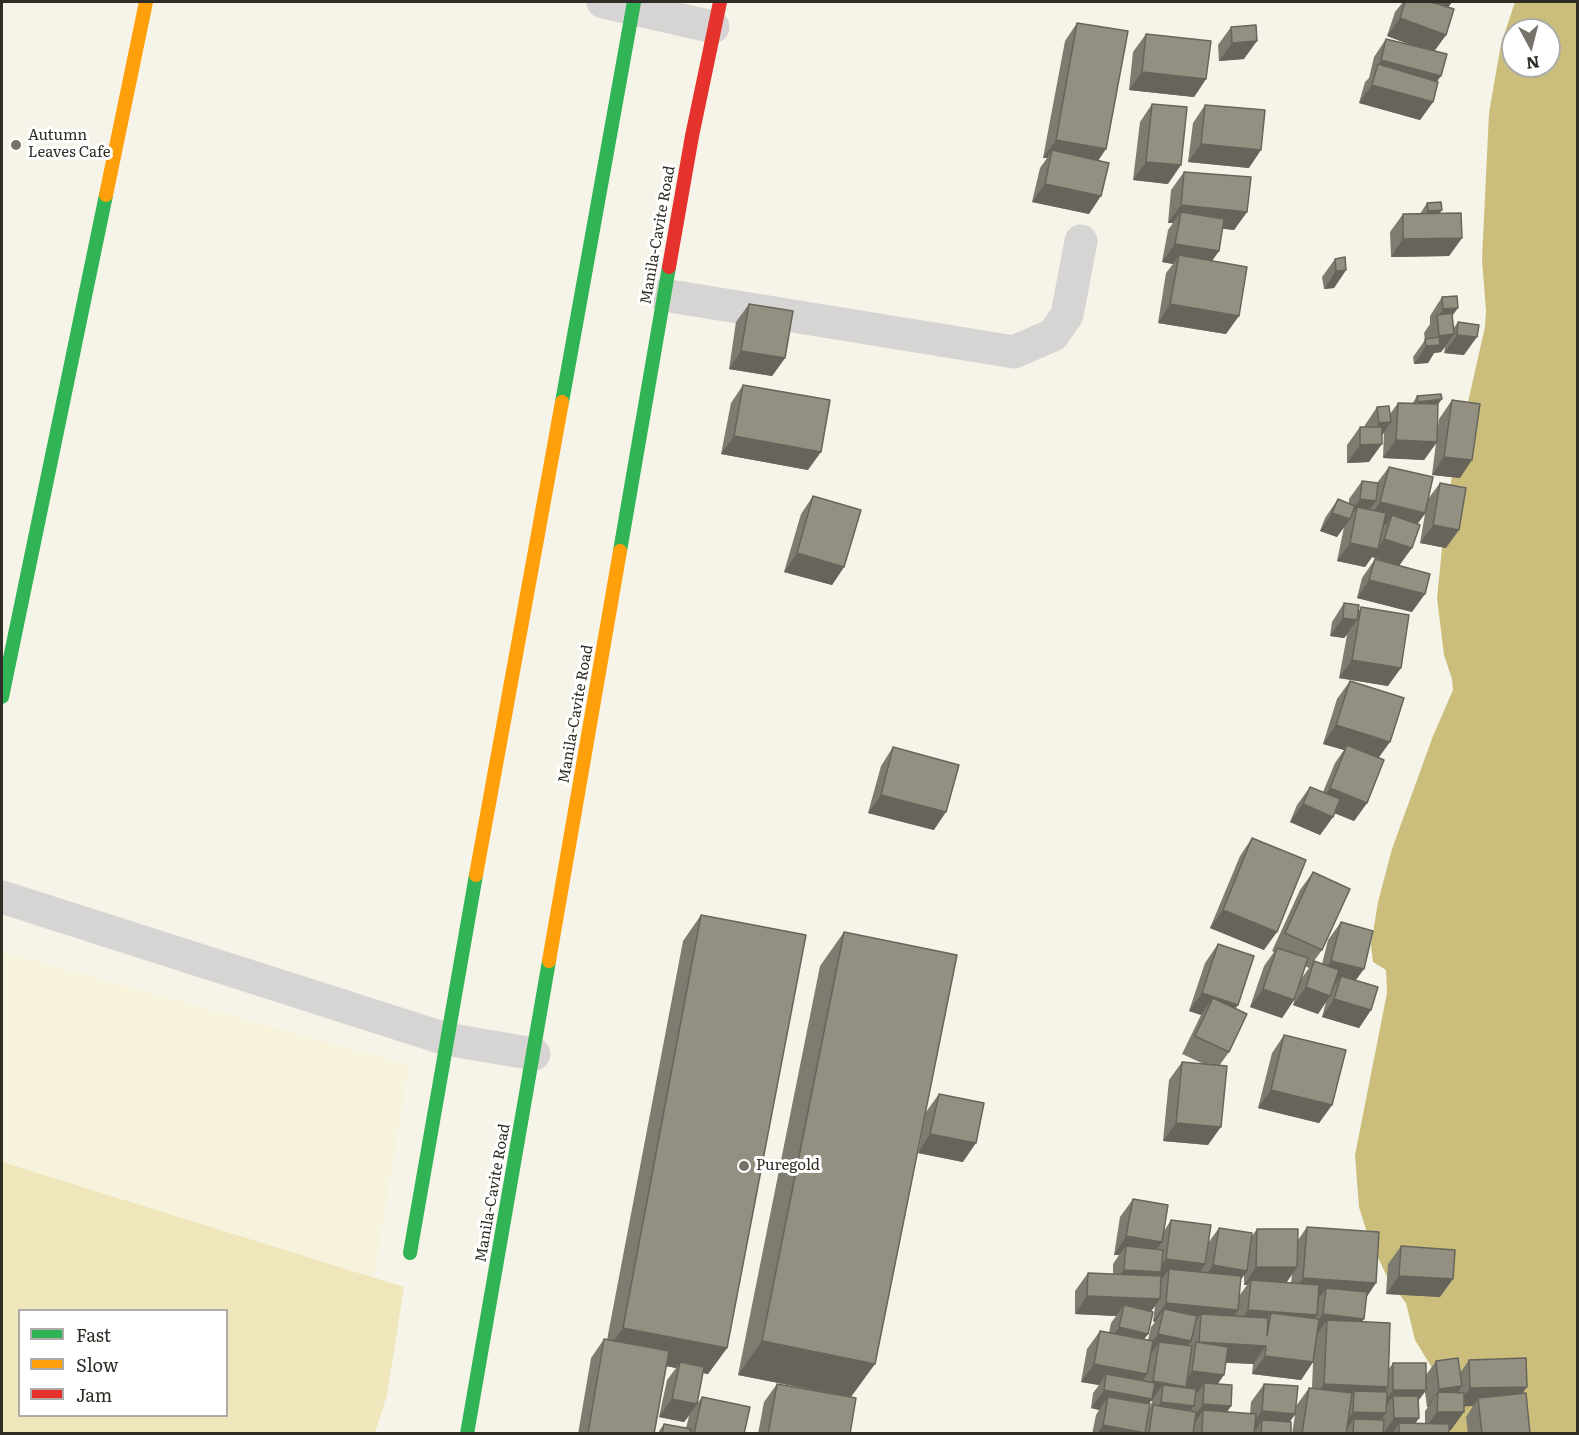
<!DOCTYPE html>
<html>
<head>
<meta charset="utf-8">
<style>
  body { margin:0 }
  #map { position:relative; width:1579px; height:1435px; overflow:hidden; background:#f6f4e8; font-family:Literata,serif }
  canvas { display:block }
  .frame { position:absolute; inset:0; border:3px solid #2f2d25; pointer-events:none }
  .legend { position:absolute; left:18px; top:1309px; width:210px; height:108px; box-sizing:border-box; background:#fff; border:2px solid #acaba8; margin:0; padding:8px 10px; list-style:none; font-size:18px; color:#2f2d25 }
  .legend li { display:flex; align-items:center; gap:12px; height:30px }
  .legend b { width:30px; border:2px solid #acaba8 }
  .north { position:absolute; left:1501px; top:18px; width:60px; height:60px; box-sizing:border-box; background:#fff; border:2px solid #acaba8; border-radius:50%; rotate:173deg; font-size:16px; font-weight:700; line-height:24px; text-align:center; color:#2f2d25 }
  .north::after { content:''; display:block; margin:auto; width:21px; height:27px; background:#757369; clip-path:polygon(50% 0,100% 100%,50% 72%,0 100%) }
</style>
</head>
<body>
<div id="map">
<canvas width="1579" height="1435"></canvas>
<div class="frame"></div>
<ul class="legend">
<li><b style="height:8px;background:#30b455"></b>Fast</li>
<li><b style="height:8px;background:#ff9f0a"></b>Slow</li>
<li><b style="height:8px;background:#e5322d"></b>Jam</li>
</ul>
<div class="north">N</div>
</div>
<script>
const ctx = document.querySelector('canvas').getContext('2d');
ctx.lineJoin = 'round';
function fillPath(path, color) {
  ctx.fillStyle = color;
  ctx.fill(path, 'evenodd');
}
function stroke(path, color, width, dash) {
  ctx.strokeStyle = color;
  ctx.lineWidth = width;
  ctx.lineCap = dash ? 'butt' : 'round';
  ctx.setLineDash(dash || []);
  ctx.stroke(path);
}
function drawText(font, color, halo, rows, align = 'center') {
  ctx.font = font + ' Literata,serif';
  ctx.lineWidth = 6;
  ctx.setLineDash([]);
  ctx.textBaseline = 'middle';
  ctx.strokeStyle = halo;
  ctx.fillStyle = color;
  for (const [text, x, y, turn = 0] of rows) {
    ctx.save();
    ctx.translate(x, y);
    ctx.rotate((+turn || 0) * Math.PI / 180);
    ctx.textAlign = isNaN(turn) ? turn : align;
    if (halo) ctx.strokeText(text, 0, 0);
    ctx.fillText(text, 0, 0);
    ctx.restore();
  }
}
fillPath(new Path2D(`
  M3 952 409 1065 374 1277 2 1162Z`), '#f6f2dc');
fillPath(new Path2D(`
  M2 1162 404 1287 387 1395 375 1433H2ZM20 1310H226V1416H20Z`), '#efe7bb');
fillPath(new Path2D(`
  M1515 2H1577V1433H1442L1440 1381 1415 1340 1406 1303 1389 1281 1368 1236 1359 1207 1355 1155 1387 993 1386 970 1373 962 1371 945 1378 902 1392 849 1433 736 1453 690 1452 679 1444 655 1437 598 1446 509 1456 455 1485 327 1486 311 1482 259 1489 113 1501 44ZM1513 30H1549V66H1513Z`), '#cbbe7c');
stroke(new Path2D(`
  M603 2 713 27
  M664 295 1014 352 1053 335 1067 315 1081 241
  M2 897 446 1039 534 1054`), '#d6d5d3', 33);
stroke(new Path2D(`
  M562 402 634 2
  M620 551 669 267
  M2 697 106 195
  M410 1253 476 875
  M467 1434 549 961`), '#30b455', 14);
stroke(new Path2D(`
  M106 195 146 2
  M476 875 562 402
  M549 961 620 551`), '#ff9f0a', 14);
stroke(new Path2D(`
  M669 267 692 136 720 2`), '#e5322d', 14);
fillPath(new Path2D(`
  M1403 2H1452L1448 7 1446 35 1434 51 1437 82 1433 102 1420 120 1359 103 1365 82 1369 78 1374 57 1386 39 1414 46 1387 36 1395 12Z
  M1077 23 1098 161 1089 214 1032 202 1040 168 1047 158H1043L1065 41Z
  M1231 27 1244 59 1219 61 1218 45Z
  M1146 34 1206 79 1194 97 1129 90 1133 52Z
  M1152 104 1168 184 1133 180 1140 122Z
  M1205 105 1249 168 1188 162 1193 123Z
  M1184 172 1247 212 1234 230 1223 228 1219 251 1212 261 1226 334 1158 323 1166 273 1173 264 1162 262 1168 230 1173 223H1168L1171 190Z
  M1427 203 1442 210 1439 214 1462 238 1449 256 1391 257 1390 232 1403 214H1420Z
  M1335 259 1346 270 1334 288 1324 289 1322 277Z
  M1442 297 1452 317 1453 329 1458 322 1464 355 1444 353 1445 347 1441 352 1434 353 1428 363 1414 364 1413 357 1425 340 1424 333 1430 324V316Z
  M749 304 785 358 772 376 729 369 736 322Z
  M743 385 808 470 721 454 731 403Z
  M1417 396 1438 406 1437 434 1439 419 1452 400 1460 478 1432 475 1436 443 1424 460 1383 458 1384 432 1369 462 1347 463V445L1360 427H1365V425L1377 407 1390 414 1398 403 1412 404Z
  M1389 467 1428 499 1440 483 1446 548 1420 543 1425 514 1417 524 1399 566 1412 612 1357 598 1362 578 1375 559 1393 564 1372 557 1365 567 1337 561 1344 527 1337 537 1320 531 1325 518 1338 499 1349 504V499L1362 481 1377 483Z
  M813 496 844 567 832 585 784 572 801 514Z
  M1344 603 1358 612 1361 607 1388 686 1339 678 1347 635 1344 638 1330 636 1332 622Z
  M1350 681 1379 758 1367 803 1354 821 1334 813 1333 817 1320 835 1290 822 1297 805 1310 787 1323 792 1335 763 1344 750 1323 744 1337 699Z
  M893 747 934 830 868 813 881 766Z
  M1252 838 1264 950 1210 928 1240 856Z
  M1313 872 1322 950 1314 961 1322 964 1328 940 1341 922 1355 981 1371 1010 1359 1028 1322 1017 1326 1002 1318 1014 1293 1005 1301 979 1309 968 1305 966 1294 1000 1282 1018 1250 1007 1264 966 1274 952 1272 951 1300 890Z
  M701 915 727 1348 708 1374 703 1373 697 1404 702 1397 744 1434H657L664 1424 686 1428 689 1416 684 1422 659 1417 667 1380 676 1368 666 1366 654 1434H578L591 1358 604 1339 607 1340 683 941Z
  M844 932 851 1397 850 1434H758L764 1402 777 1384 838 1395 738 1375 820 966Z
  M1218 944 1238 1005 1235 1009 1229 1052 1219 1066 1208 1145 1163 1141 1169 1080 1182 1062 1204 1064 1182 1054 1201 1015 1189 1011 1205 963Z
  M1284 1035 1332 1105 1319 1123 1258 1108 1272 1053Z
  M939 1094 963 1162 918 1153 926 1112Z
  M1133 1199 1164 1231 1171 1220 1208 1243 1219 1228 1252 1236 1257 1229 1298 1240 1307 1227 1366 1297 1362 1322 1388 1370 1393 1363 1426 1375 1436 1361 1460 1373 1469 1360 1523 1394 1530 1434H1468L1466 1417 1473 1406H1464L1451 1430H1449V1434H1292L1295 1415 1289 1422 1291 1434H1092L1096 1415 1099 1410 1091 1408 1093 1393 1099 1385 1081 1382 1087 1349 1100 1331 1109 1333 1111 1323 1116 1316 1075 1314V1291L1088 1273 1113 1274V1264L1119 1255H1114L1120 1217ZM1292 1274 1291 1283 1286 1282ZM1244 1275V1285H1247L1239 1296 1241 1279ZM1155 1306 1153 1321 1155 1322 1151 1327 1148 1340 1144 1339 1148 1334 1151 1311ZM1313 1362 1312 1388H1309L1296 1406 1264 1384 1251 1402 1250 1414 1227 1412 1231 1406 1218 1384 1226 1363 1253 1364 1252 1374 1301 1380ZM1425 1392 1427 1407H1428L1425 1411V1423H1415L1419 1418 1418 1401ZM1151 1401H1152L1149 1412 1148 1404Z
  M1401 1246 1440 1297 1386 1294 1388 1264Z`), '#7e7c70');
fillPath(new Path2D(`
  M1425 2H1452L1440 19Z
  M1400 18 1446 35 1433 53 1387 36Z
  M1257 41 1244 59 1219 61 1232 43Z
  M1381 60 1441 76 1428 94 1378 65Z
  M1142 72 1206 79 1194 97 1129 90Z
  M1372 85 1433 102 1420 120 1359 103Z
  M1056 140 1106 149 1094 167 1052 150 1047 158H1043Z
  M1201 144 1261 150 1249 168 1188 162Z
  M1146 162 1181 165 1168 184 1133 180Z
  M1045 184 1101 196 1089 214 1032 202Z
  M1181 205 1247 212 1234 230 1179 224 1181 212 1173 223H1168Z
  M1442 210 1429 228 1416 229 1428 211Z
  M1462 238 1449 256 1391 257 1403 239Z
  M1175 244 1219 251 1206 269 1179 255 1173 264 1162 262Z
  M1346 270 1334 288 1324 289 1336 271Z
  M1170 304 1239 316 1226 334 1158 323Z
  M1458 308 1445 326 1437 318 1443 309Z
  M1454 334 1441 352 1434 353 1428 363 1414 364 1426 346H1433L1439 336Z
  M1457 335 1477 337 1464 355 1444 353Z
  M741 351 785 358 772 376 729 369Z
  M1442 399 1429 417 1406 420 1418 402Z
  M1391 422 1379 440 1367 441 1379 423Z
  M734 436 821 452 808 470 721 454Z
  M1396 440 1437 442 1424 460 1383 458Z
  M1382 444 1369 462 1347 463 1360 445Z
  M1444 457 1472 460 1460 478 1432 475Z
  M1360 499 1376 501 1363 519 1357 507 1350 517H1347Z
  M1380 502 1425 513 1413 531 1392 515 1386 525 1368 520Z
  M1332 513 1350 519 1337 537 1320 531Z
  M1433 525 1459 530 1446 548 1420 543Z
  M1384 539 1412 548 1399 566 1372 557 1365 567 1337 561 1350 543 1377 549Z
  M797 553 844 567 832 585 784 572Z
  M1369 580 1425 594 1412 612 1357 598Z
  M1343 618 1357 620 1344 638 1330 636Z
  M1352 660 1401 668 1388 686 1339 678Z
  M1336 725 1390 742 1377 760 1347 745 1344 750 1323 744Z
  M1330 788 1367 803 1354 821 1317 806Z
  M881 795 946 812 934 830 868 813Z
  M1303 804 1333 817 1320 835 1290 822Z
  M1223 910 1277 932 1264 950 1210 928Z
  M1331 961 1364 969 1351 987 1341 976 1336 984 1318 979Z
  M1306 987 1330 996 1318 1014 1293 1005Z
  M1263 989 1294 1000 1282 1018 1250 1007Z
  M1202 993 1238 1005 1225 1023 1213 998 1201 1015 1189 1011Z
  M1334 999 1371 1010 1359 1028 1322 1017Z
  M1271 1090 1332 1105 1319 1123 1258 1108Z
  M1176 1123 1221 1127 1208 1145 1163 1141Z
  M930 1134 976 1143 963 1162 918 1153Z
  M1126 1236 1162 1242 1149 1260 1126 1246 1119 1255H1114Z
  M1166 1259 1205 1264 1193 1282 1169 1269 1163 1278 1157 1277 1111 1288 1124 1270 1157 1272Z
  M1213 1265 1247 1271 1234 1289 1201 1283Z
  M1256 1267H1297L1285 1285 1251 1280 1247 1285H1244Z
  M1399 1276 1453 1279 1440 1297 1386 1294Z
  M1303 1278 1376 1283 1364 1301 1326 1288 1319 1298 1290 1296Z
  M1087 1296 1160 1299 1147 1317 1124 1305 1116 1316 1075 1314Z
  M1166 1303 1238 1310 1226 1328 1201 1314 1193 1325 1164 1309 1155 1322 1153 1321Z
  M1248 1310 1317 1315 1304 1333 1271 1313 1259 1330 1236 1328Z
  M1323 1314 1364 1319 1352 1337 1327 1320 1318 1333 1310 1332Z
  M1119 1327 1148 1334 1135 1352 1106 1346Z
  M623 1328 727 1348 708 1374 678 1368 680 1362 676 1368 604 1354Z
  M1158 1334 1191 1341 1179 1359 1159 1342 1151 1354 1146 1352Z
  M762 1341 875 1364 851 1397 738 1375Z
  M1199 1342 1266 1346 1253 1364 1194 1360Z
  M1265 1356 1313 1362 1301 1380 1252 1374Z
  M1094 1364 1147 1374 1134 1392 1106 1374 1099 1385 1081 1382Z
  M1192 1371 1224 1375 1211 1394 1204 1383 1198 1392 1184 1390 1194 1406 1181 1424 1151 1416 1161 1402 1163 1385 1139 1417 1108 1397 1099 1410 1091 1408 1104 1390 1142 1397 1153 1381 1182 1386Z
  M1324 1384 1388 1387 1375 1405 1354 1391 1345 1404 1312 1402Z
  M1462 1386 1449 1404 1438 1392 1428 1407H1427L1439 1389Z
  M1527 1387 1514 1405 1478 1398 1473 1406 1457 1407 1470 1388Z
  M1393 1390H1426L1413 1408 1393 1396 1385 1408H1380Z
  M672 1399 697 1404 684 1422 659 1417Z
  M1203 1404 1231 1406 1218 1424 1203 1410 1195 1423H1190Z
  M1262 1411 1295 1414 1283 1432 1262 1420 1256 1430 1249 1429Z
  M1353 1412 1386 1413 1373 1431 1354 1419 1346 1430H1340Z
  M1437 1412H1464L1451 1430H1424Z
  M1394 1418H1419L1408 1434 1399 1423 1392 1434H1383Z
  M1103 1425 1145 1433 1097 1434Z`), '#67655b');
const building = new Path2D(`
  M1405 2H1431L1454 9 1446 35 1400 18Z
  M1077 23 1128 31 1106 149 1056 140Z
  M1256 25 1257 41 1232 43 1231 27Z
  M1146 34 1211 41 1206 79 1142 72Z
  M1386 39 1447 54 1441 76 1381 60Z
  M1378 64 1438 82 1433 102 1372 85Z
  M1152 104 1187 107 1181 165 1146 162Z
  M1205 105 1265 110 1261 150 1201 144Z
  M1052 150 1109 163 1101 196 1045 184Z
  M1184 172 1251 177 1247 212 1181 205Z
  M1441 202 1442 210 1428 211 1427 203Z
  M1181 212 1224 219 1219 251 1175 244Z
  M1461 213 1462 238 1403 239V214Z
  M1179 255 1247 267 1239 316 1170 304Z
  M1345 257 1346 270 1336 271 1335 259Z
  M1457 296 1458 308 1443 309 1442 297Z
  M749 304 793 311 785 358 741 351Z
  M1452 313 1454 334 1439 336 1437 315Z
  M1458 322 1479 325 1477 337 1457 335Z
  M1439 337 1440 345 1426 346 1425 339Z
  M743 385 830 400 821 452 734 436Z
  M1441 394 1442 399 1418 402 1417 396Z
  M1452 400 1480 404 1472 460 1444 457Z
  M1398 403 1438 404 1437 442 1396 440Z
  M1389 406 1391 422 1379 423 1377 407Z
  M1360 427H1382V444L1360 445Z
  M1389 467 1433 477 1425 513 1380 502Z
  M1362 481 1378 483 1376 501 1360 499Z
  M1440 483 1466 488 1459 530 1433 525Z
  M813 496 861 510 844 567 797 553Z
  M1338 499 1355 506 1350 519 1332 513Z
  M1357 507 1386 513 1378 549 1350 543Z
  M1392 515 1420 525 1412 548 1384 539Z
  M1375 559 1430 574 1425 594 1369 580Z
  M1344 603 1359 605 1357 620 1343 618Z
  M1361 607 1409 615 1401 668 1352 660Z
  M1350 681 1404 698 1390 742 1336 725Z
  M1347 745 1384 760 1367 803 1330 788Z
  M893 747 959 765 946 812 881 795Z
  M1310 787 1340 799 1333 817 1303 804Z
  M1252 838 1306 860 1277 932 1223 910Z
  M1313 872 1350 889 1322 950 1285 933Z
  M701 915 806 935 727 1348 623 1328Z
  M1341 922 1373 931 1364 969 1331 961Z
  M844 932 957 955 875 1364 762 1341Z
  M1218 944 1254 956 1238 1005 1202 993Z
  M1277 948 1308 958 1294 1000 1263 989Z
  M1314 961 1339 970 1330 996 1306 987Z
  M1341 976 1378 987 1371 1010 1334 999Z
  M1213 998 1247 1014 1229 1052 1195 1036Z
  M1284 1035 1346 1050 1332 1105 1271 1090Z
  M1182 1062 1227 1066 1221 1127 1176 1123Z
  M939 1094 984 1103 976 1143 930 1134Z
  M1133 1199 1168 1205 1162 1242 1126 1236Z
  M1171 1220 1211 1225 1205 1264 1166 1259Z
  M1307 1227 1379 1232 1376 1283 1303 1278Z
  M1219 1228 1252 1233 1247 1271 1213 1265Z
  M1257 1229H1298L1297 1267H1256Z
  M1126 1246 1163 1250 1161 1272 1124 1270Z
  M1401 1246 1455 1250 1453 1279 1399 1276Z
  M1169 1269 1241 1276 1238 1310 1166 1303Z
  M1088 1273 1161 1276 1160 1299 1087 1296Z
  M1251 1280 1319 1285 1317 1315 1248 1310Z
  M1326 1288 1367 1292 1364 1319 1323 1314Z
  M1124 1305 1153 1312 1148 1334 1119 1327Z
  M1164 1309 1197 1316 1191 1341 1158 1334Z
  M1271 1313 1319 1319 1313 1362 1265 1356 1266 1346 1199 1342 1201 1314 1268 1318 1267 1336Z
  M1327 1320 1390 1323 1388 1387 1324 1384Z
  M1100 1331 1153 1341 1147 1374 1094 1364Z
  M604 1339 669 1351 654 1434H588Z
  M1159 1342 1192 1346 1186 1387 1153 1381Z
  M1196 1342 1228 1347 1224 1375 1192 1371Z
  M1458 1358 1462 1386 1439 1389 1436 1361Z
  M1526 1358 1527 1387 1470 1388 1469 1360Z
  M680 1362 704 1367 697 1404 672 1399Z
  M1393 1363H1426V1390H1393Z
  M1106 1374 1155 1383 1152 1399 1104 1390Z
  M1204 1383 1232 1385 1231 1406 1203 1404Z
  M777 1384 856 1398 850 1434H768Z
  M1264 1384 1298 1386 1295 1414 1262 1411Z
  M1163 1385 1196 1389 1194 1406 1161 1402Z
  M1309 1388 1352 1393 1346 1434H1302Z
  M1354 1391 1387 1392 1386 1413 1353 1412Z
  M1438 1392 1464 1393V1412H1437Z
  M1526 1393 1530 1434H1482L1478 1398Z
  M1393 1396H1418L1419 1418H1394Z
  M702 1397 750 1407 744 1434H694Z
  M1108 1397 1150 1404 1145 1433 1103 1425Z
  M1153 1405 1196 1412 1193 1434H1149Z
  M1203 1410 1256 1414 1254 1434H1202Z
  M1354 1419 1384 1420 1383 1434H1353Z
  M1262 1420 1291 1422V1434H1261Z
  M1399 1423 1449 1424V1434H1399Z
  M664 1424 691 1429 690 1434H662Z`);
fillPath(building, '#939082');
stroke(building, '#67655b', 1.5);
for (const [x, y, r, color] of [
  [16,145,6,"#757369"],
  [744,1166,6,"#757369"]
]) {
  const dot = new Path2D();
  dot.arc(x, y, r, 0, 2 * Math.PI);
  ctx.fillStyle = color;
  ctx.fill(dot);
  stroke(dot, '#fff', 2);
}
drawText('15px', '#2f2d25', '#fff', [
  ["Autumn",28,136],
  ["Leaves Cafe",28,153],
  ["Puregold",756,1166]
], 'left');
drawText('15px', '#2f2d25', '#fff', [
  ["Manila-Cavite Road",658,235,-80],
  ["Manila-Cavite Road",576,714,-80],
  ["Manila-Cavite Road",493,1193,-80]
]);
</script>
</body>
</html>
